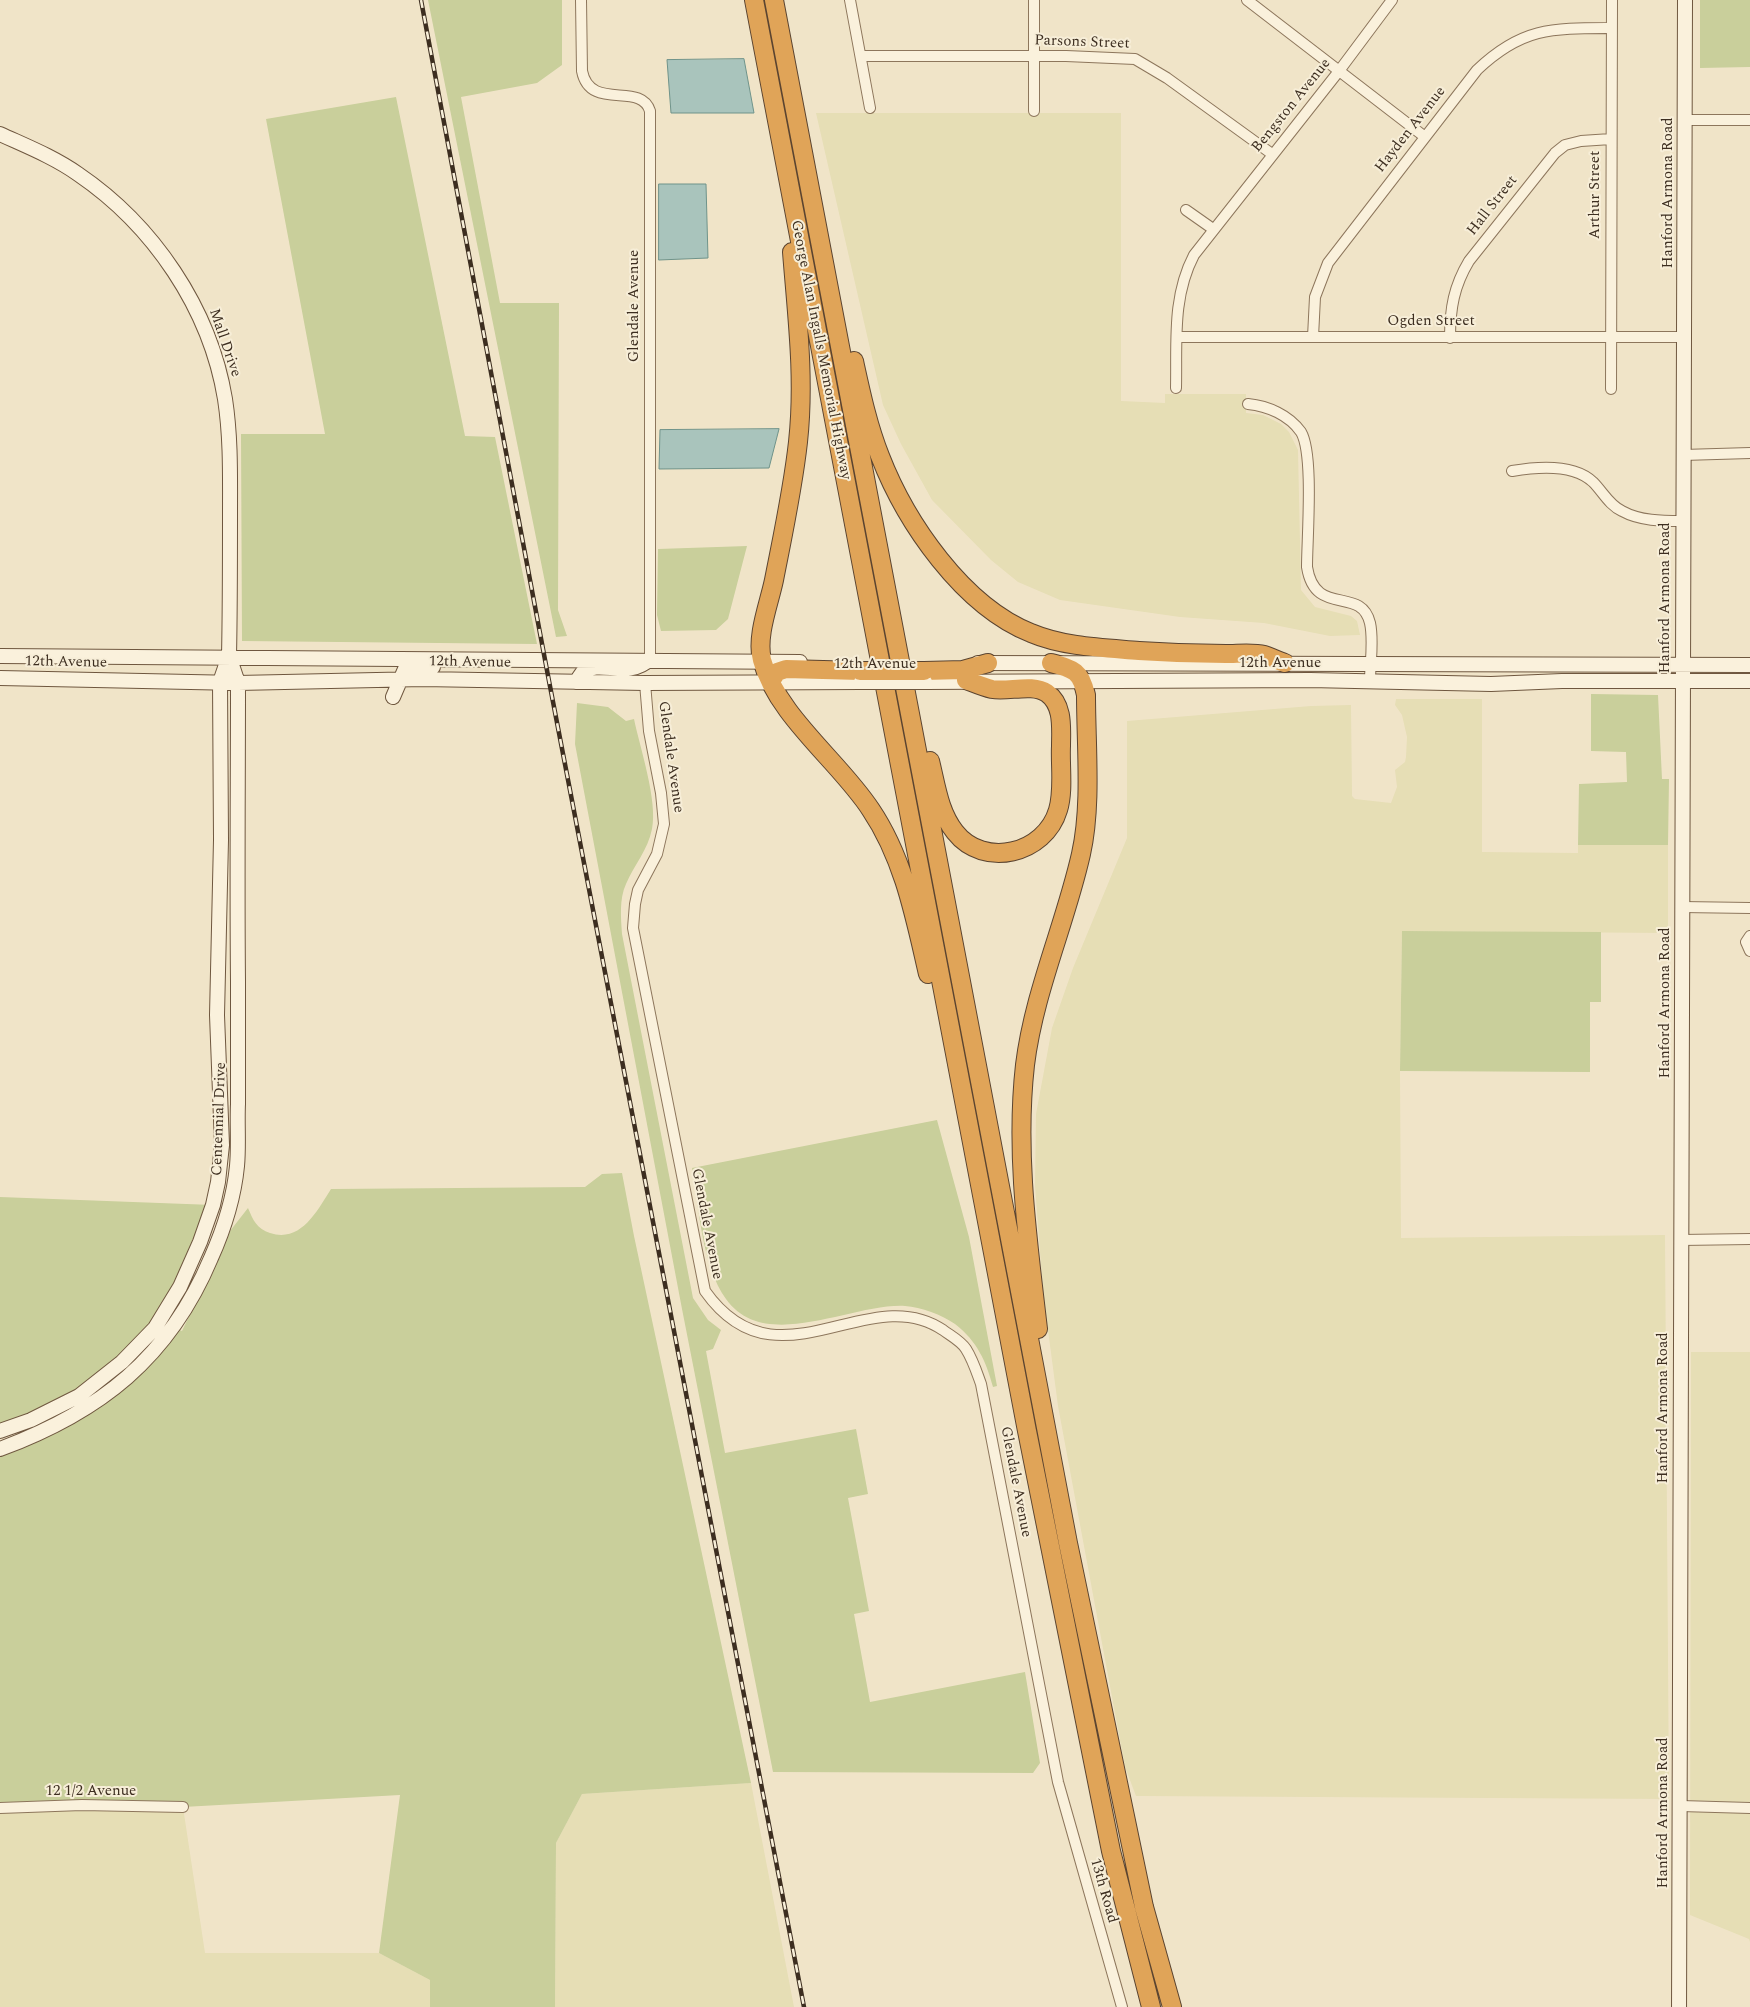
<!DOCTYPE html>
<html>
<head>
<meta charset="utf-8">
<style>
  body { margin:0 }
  canvas { display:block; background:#f0e4c8 }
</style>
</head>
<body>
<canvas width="1750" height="2007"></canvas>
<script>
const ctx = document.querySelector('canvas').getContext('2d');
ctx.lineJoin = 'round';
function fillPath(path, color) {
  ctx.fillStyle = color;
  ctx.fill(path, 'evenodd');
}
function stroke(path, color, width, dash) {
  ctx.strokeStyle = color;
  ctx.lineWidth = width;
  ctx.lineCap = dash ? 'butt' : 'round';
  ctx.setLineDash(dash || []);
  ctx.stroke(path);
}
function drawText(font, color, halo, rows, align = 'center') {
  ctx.font = font + ' Spectral,serif';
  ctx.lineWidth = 4;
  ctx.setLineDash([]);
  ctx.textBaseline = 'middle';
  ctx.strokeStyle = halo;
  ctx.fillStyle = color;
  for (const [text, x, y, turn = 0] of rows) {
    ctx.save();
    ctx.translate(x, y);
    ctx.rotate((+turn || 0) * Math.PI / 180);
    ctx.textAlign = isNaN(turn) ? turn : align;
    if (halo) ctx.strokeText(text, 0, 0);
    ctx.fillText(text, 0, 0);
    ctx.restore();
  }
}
fillPath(new Path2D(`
  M816 113H1121V401L1165 403V394H1246V413L1263 415 1281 424 1289 432 1298 450 1301 590 1315 607 1351 616 1357 621 1360 635 1330 636 1264 623 1180 617 1060 600 1018 582 991 560 932 500 901 444 883 405Z
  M1396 699H1482V852L1578 853V845H1668V933L1402 931 1400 1071 1401 1238 1665 1235 1669 1799 1136 1796 1125 1767 1058 1406 1043 1292 1035 1186 1036 1114 1052 1028 1073 968 1127 838V721L1311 706 1351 705 1352 796 1355 799 1391 803 1397 787 1395 770 1405 762 1406 757 1407 737 1402 715 1395 705Z
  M1691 1352H1750V1942L1749 1939 1690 1915Z
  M751 1783 794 2007H555L556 1843 582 1794Z
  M183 1807 205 1953H379L430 1980V2007H0V1808Z`), '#e6deb5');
fillPath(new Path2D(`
  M428 0H562V65L537 83 461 97 500 303H559L558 610 567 636 556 637Z
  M1700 0H1750V67L1700 68Z
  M396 97 465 436 495 437 537 644 242 641 241 434H325L266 119Z
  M747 546 728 619 716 630 661 631 657 615 658 549Z
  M1591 694 1658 695 1662 779H1669L1668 845H1578L1579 784 1627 782 1626 752 1591 751Z
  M577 703 608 707 626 721 634 719C640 748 658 801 652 829 648 850 634 865 626 884 619 899 621 918 622 934L693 1298 708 1320 721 1330 713 1349 706 1351 725 1453 856 1429 868 1494 848 1498 869 1611 854 1614 870 1702 1025 1672 1040 1763 1033 1773 773 1772 682 1309 575 744Z
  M1402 931 1601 932V1002H1590V1072L1400 1071Z
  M937 1120 969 1237 997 1386 993 1387C986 1361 977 1341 955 1324 942 1315 921 1307 905 1306 852 1303 765 1354 726 1299 702 1266 699 1208 692 1168Z
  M622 1173 634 1236 751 1783 582 1794 556 1843 555 2007H430V1980L379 1953 400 1795 183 1807 0 1808V1449L79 1413 174 1327 182 1331 230 1231 248 1208C253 1220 257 1229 270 1233 301 1243 317 1211 331 1189L585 1187 602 1174Z
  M0 1197 213 1205 155 1328 103 1378 0 1431Z`), '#c9cf9b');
const water = new Path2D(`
  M744 59 754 113H671L667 60Z
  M659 184H706L708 258 659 260Z
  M779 429 769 468 659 469 660 430Z`);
fillPath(water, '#a9c4bc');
stroke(water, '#6f938a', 1);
const street = new Path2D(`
  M581 0 582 71C590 112 641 81 650 111V659
  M850 0 870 108
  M1247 0 1425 137
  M861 56H1066L1135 59 1167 78 1272 154
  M1034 111V0
  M1685 120H1750
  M1186 210 1213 229
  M1177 337H1685
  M1313 337 1315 297 1328 263 1477 70C1522 27 1553 28 1611 28
  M1450 338C1450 308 1454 286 1469 261L1555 153 1565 145 1581 141 1611 139
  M1176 388C1177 342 1172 297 1194 255L1339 71 1392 0
  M1611 389 1612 0
  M1248 404C1268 406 1289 415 1301 432 1314 454 1307 538 1307 567 1315 618 1361 585 1370 623 1374 641 1370 663 1370 681
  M1683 455 1750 453
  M1512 471C1535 467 1573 463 1593 482 1603 492 1609 505 1622 511 1640 521 1662 521 1682 521
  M645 683 649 731 661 793 664 824 657 854 638 890 635 904 633 928 705 1291C777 1393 868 1279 943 1330 951 1336 961 1341 966 1349 973 1360 977 1373 981 1384L1058 1782 1122 2007
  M1682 907 1750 908
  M1750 936 1746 942 1750 951
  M1681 1240 1750 1239
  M1681 1806 1750 1808
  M0 1808 82 1805 183 1807`);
const secondary = new Path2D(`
  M0 134C26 146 54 157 78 174 153 225 210 308 225 399 231 438 230 477 230 516 230 563 230 610 229 656L238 683C238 782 237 882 238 981 238 1022 238 1063 238 1104 237 1124 239 1145 237 1166 234 1197 224 1229 211 1258 169 1358 100 1412 0 1449
  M0 656 800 662
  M978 663 1750 665
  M0 678 238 683 423 679 645 683 861 682
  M576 682C578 679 581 674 583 672 601 659 628 680 650 659
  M925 682 1310 680 1491 684 1562 681H1750
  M393 697 405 669 433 667
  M0 1431 31 1420 79 1396 122 1362 155 1328 180 1287 200 1242 213 1205 218 1182 222 1145 217 1015 221 840 220 682 229 656
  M1679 2007 1685 0`);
const highway = new Path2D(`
  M754 0 1027 1431 1111 1851 1151 2007
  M774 0 1068 1543 1144 1907 1172 2007
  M792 252C797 316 805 378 798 442 793 488 783 534 774 580 769 604 756 636 762 660 777 716 840 762 871 810 904 859 915 918 928 974
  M854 361C861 393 868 426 880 456 906 523 963 606 1031 633 1064 647 1104 648 1139 651 1168 653 1197 654 1226 654 1238 654 1253 652 1264 655 1271 657 1278 661 1285 663
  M924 671 963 670 988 663
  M771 681 777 672 786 669 860 671
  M930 761C936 785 939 812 955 832 984 869 1045 854 1058 810 1064 791 1060 766 1061 746 1061 729 1064 705 1047 693 1032 683 1009 692 992 689 983 687 974 683 966 680
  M1038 1329C1028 1242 1015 1153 1025 1065 1034 992 1065 925 1081 854 1092 805 1086 746 1086 695 1081 671 1074 669 1051 663`);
stroke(street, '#8d765c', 12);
stroke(secondary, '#6f573f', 16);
stroke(highway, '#5b4430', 20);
stroke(street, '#faf1dc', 10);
stroke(secondary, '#faf1dc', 14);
stroke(highway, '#e0a458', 18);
const rail = new Path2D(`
  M421 0 549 681 804 2007`);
stroke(rail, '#3d2e20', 4.5);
stroke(rail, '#f7eed8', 2.5, [8]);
const secondaryBridge = new Path2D(`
  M861 682H925`);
const highwayBridge = new Path2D(`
  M860 671H924`);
stroke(secondaryBridge, '#6f573f', 16, []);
stroke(highwayBridge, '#5b4430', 20, []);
stroke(secondaryBridge, '#faf1dc', 14);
stroke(highwayBridge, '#e0a458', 18);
drawText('15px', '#3d2e20', '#f7eed8', [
  ["Parsons Street",1082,43,2],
  ["Bengston Avenue",1292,106,-51],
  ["Hayden Avenue",1411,130,-52],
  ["Hanford Armona Road",1669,193,-90],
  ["Arthur Street",1596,195,-90],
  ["Hall Street",1493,206,-52],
  ["Glendale Avenue",635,306,-90],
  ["Ogden Street",1431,322],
  ["Mall Drive",224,343,71],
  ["George Alan Ingalls Memorial Highway",820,350,79],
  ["Hanford Armona Road",1666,598,-90],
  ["12th Avenue",66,663,1],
  ["12th Avenue",470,663,1],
  ["12th Avenue",1280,664],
  ["12th Avenue",875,665],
  ["Glendale Avenue",670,757,82],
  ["Hanford Armona Road",1666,1003,-90],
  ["Centennial Drive",220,1119,-88],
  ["Glendale Avenue",706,1224,79],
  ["Hanford Armona Road",1664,1408,-90],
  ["Glendale Avenue",1015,1482,79],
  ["12 1/2 Avenue",91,1792],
  ["Hanford Armona Road",1664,1813,-90],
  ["13th Road",1103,1891,74]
]);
</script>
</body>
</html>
